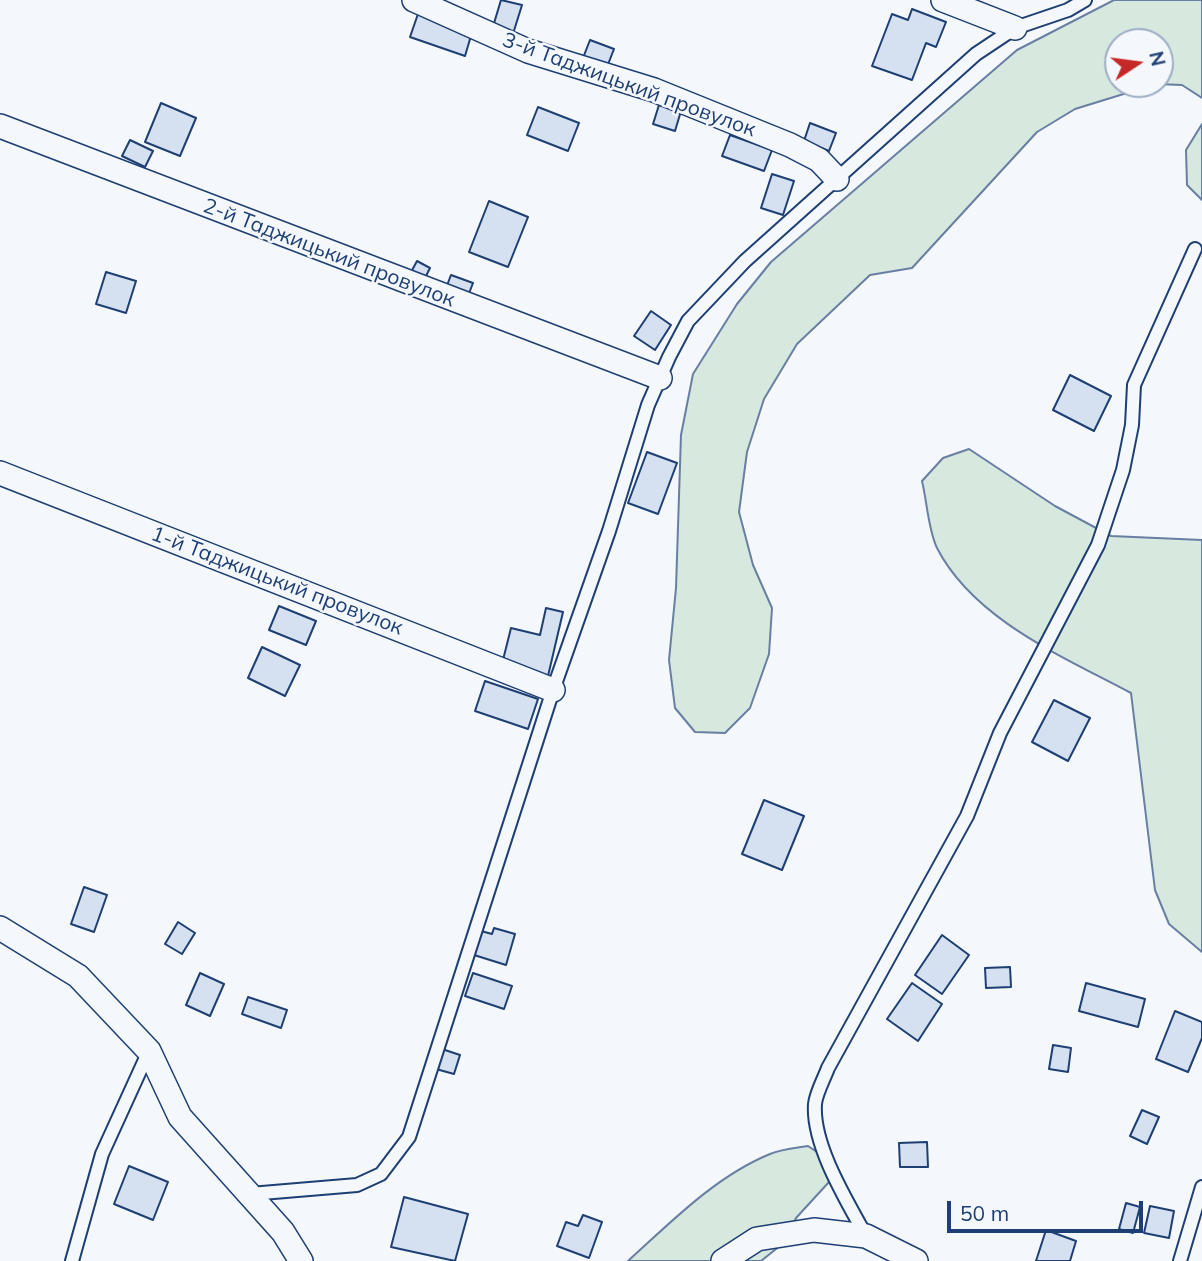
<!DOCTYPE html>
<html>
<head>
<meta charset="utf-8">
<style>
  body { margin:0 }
  #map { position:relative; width:1202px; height:1261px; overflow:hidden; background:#f4f7fb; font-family:Mulish,sans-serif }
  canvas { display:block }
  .north { position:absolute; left:1104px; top:28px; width:70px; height:70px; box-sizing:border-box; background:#f4f7fb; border:2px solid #9eadc5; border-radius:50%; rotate:77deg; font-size:19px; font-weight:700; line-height:28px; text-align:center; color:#1d3f73 }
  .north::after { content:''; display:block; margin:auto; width:24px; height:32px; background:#c62828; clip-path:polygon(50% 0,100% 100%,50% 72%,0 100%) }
  .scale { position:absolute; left:947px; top:1201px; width:196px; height:32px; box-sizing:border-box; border:4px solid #1d3f73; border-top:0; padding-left:9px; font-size:21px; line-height:24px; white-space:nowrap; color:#1d3f73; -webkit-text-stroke:5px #f4f7fb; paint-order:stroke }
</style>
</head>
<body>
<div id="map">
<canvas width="1202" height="1261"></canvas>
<div class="north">N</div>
<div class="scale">50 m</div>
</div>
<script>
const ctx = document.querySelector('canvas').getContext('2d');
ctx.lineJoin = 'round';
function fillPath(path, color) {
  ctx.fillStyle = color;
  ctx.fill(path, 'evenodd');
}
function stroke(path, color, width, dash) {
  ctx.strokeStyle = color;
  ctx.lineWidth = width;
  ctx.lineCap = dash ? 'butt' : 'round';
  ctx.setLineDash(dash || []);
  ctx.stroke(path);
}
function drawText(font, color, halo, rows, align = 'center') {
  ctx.font = font + ' Mulish,sans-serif';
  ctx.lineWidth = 5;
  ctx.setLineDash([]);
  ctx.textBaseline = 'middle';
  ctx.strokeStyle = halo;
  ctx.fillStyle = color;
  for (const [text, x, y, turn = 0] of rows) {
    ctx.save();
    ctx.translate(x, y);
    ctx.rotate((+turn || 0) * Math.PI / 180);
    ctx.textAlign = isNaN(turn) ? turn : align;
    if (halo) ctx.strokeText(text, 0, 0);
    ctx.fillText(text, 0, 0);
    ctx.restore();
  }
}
const green = new Path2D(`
  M1114 0H1202V98L1182 85 1156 84 1075 109 1037 132 912 268 870 275 797 344 764 399 747 452 739 512 753 565 772 608 769 654 750 708 725 733 695 732 675 708 669 660 676 588 681 435 693 374 737 304 771 262 1017 50ZM1118 42H1160V84H1118Z
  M1202 124V200L1187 185 1186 150Z
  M969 449 1055 506 1111 536 1202 540V952L1169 924 1155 890 1131 693C1064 657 974 620 937 548 928 529 927 501 922 481L943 458Z
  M808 1146 826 1158 829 1182 796 1218 786 1241 761 1261H628C671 1222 716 1176 770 1154 782 1149 796 1148 808 1146Z`);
fillPath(green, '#d7e8df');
stroke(green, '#687fa3', 2);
const building = new Path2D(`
  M501 0 522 5 512 37 492 30Z
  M912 9 946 22 936 47 926 43 912 80 872 66 892 14 908 20Z
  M419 11 473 29 465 56 410 37Z
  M590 40 614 49 607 67 583 58Z
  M161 103 196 118 180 156 145 142Z
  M659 105 681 111 675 131 653 124Z
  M538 107 579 123 568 151 527 135Z
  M810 123 836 133 829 151 804 141Z
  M730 135 772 150 764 171 722 156Z
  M130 140 153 151 145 167 122 156Z
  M772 174 794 181 783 215 761 208Z
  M489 201 528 217 508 267 469 252Z
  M417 261 430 268 423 282 409 276Z
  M106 272 136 281 126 313 96 304Z
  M451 275 473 283 468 296 446 288Z
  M651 311 671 325 655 350 634 336Z
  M1070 375 1111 396 1094 431 1053 410Z
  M647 452 677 463 658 514 628 503Z
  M279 606 316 621 306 645 269 630Z
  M546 608 563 612 548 676 502 664 511 628 540 635Z
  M262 647 300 665 285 696 248 678Z
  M485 681 538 699 528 729 475 711Z
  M1054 700 1090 718 1068 761 1032 742Z
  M764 800 804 816 782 870 742 854Z
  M84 887 107 895 94 932 71 924Z
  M178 922 195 933 182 954 165 944Z
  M494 928 515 934 506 965 474 955 481 931 492 934Z
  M942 935 969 955 942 994 915 975Z
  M1010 967 1011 987 986 988 985 968Z
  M200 973 224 984 210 1016 186 1005Z
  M473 973 512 986 504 1009 465 996Z
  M912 983 942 1004 918 1041 887 1019Z
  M1086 983 1145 999 1138 1027 1079 1011Z
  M248 997 287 1010 281 1028 242 1014Z
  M1175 1011 1202 1022V1038L1188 1072 1156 1059Z
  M1053 1045 1071 1048 1068 1072 1049 1069Z
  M442 1049 460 1055 454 1074 436 1069Z
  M1142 1110 1159 1117 1147 1144 1130 1136Z
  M927 1142 928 1167H900L899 1143Z
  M129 1166 168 1182 153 1220 114 1204Z
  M404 1197 468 1214 455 1261 391 1247Z
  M1126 1203 1140 1207 1133 1233 1119 1229Z
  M1150 1206 1174 1211 1169 1238 1144 1233Z
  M583 1215 602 1222 589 1258 557 1246 566 1222 578 1226Z
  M1046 1230 1076 1241 1070 1261H1036Z`);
fillPath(building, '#d5e0f0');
stroke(building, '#1d3f73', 2);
const service = new Path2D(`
  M250 1194 357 1185 381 1174 409 1137 553 690 609 531 648 405 669 357 688 321 745 261 976 54 1015 28 1068 10 1085 0
  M866 1236C847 1201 812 1145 815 1104 816 1093 824 1079 828 1068L967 816 1000 733 1098 545 1123 470 1132 425 1134 385 1195 249
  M72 1261 102 1154 149 1051
  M1180 1261 1202 1187`);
const minor = new Path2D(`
  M414 0 528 51 654 90 790 145 819 160 837 179
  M943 0 1015 28
  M0 126 660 378
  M0 473 553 690
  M0 928 78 976 149 1051 180 1117 283 1232 301 1261
  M723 1261 757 1239 814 1230 866 1236 916 1261`);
stroke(service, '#1d3f73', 16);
stroke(minor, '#1d3f73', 26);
stroke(service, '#f4f7fb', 12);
stroke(minor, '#f4f7fb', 23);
drawText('21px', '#1d3f73', '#f4f7fb', [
  ["3-й Таджицький провулок",629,85,20],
  ["2-й Таджицький провулок",329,253,21],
  ["1-й Таджицький провулок",277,581,21]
]);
</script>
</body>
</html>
